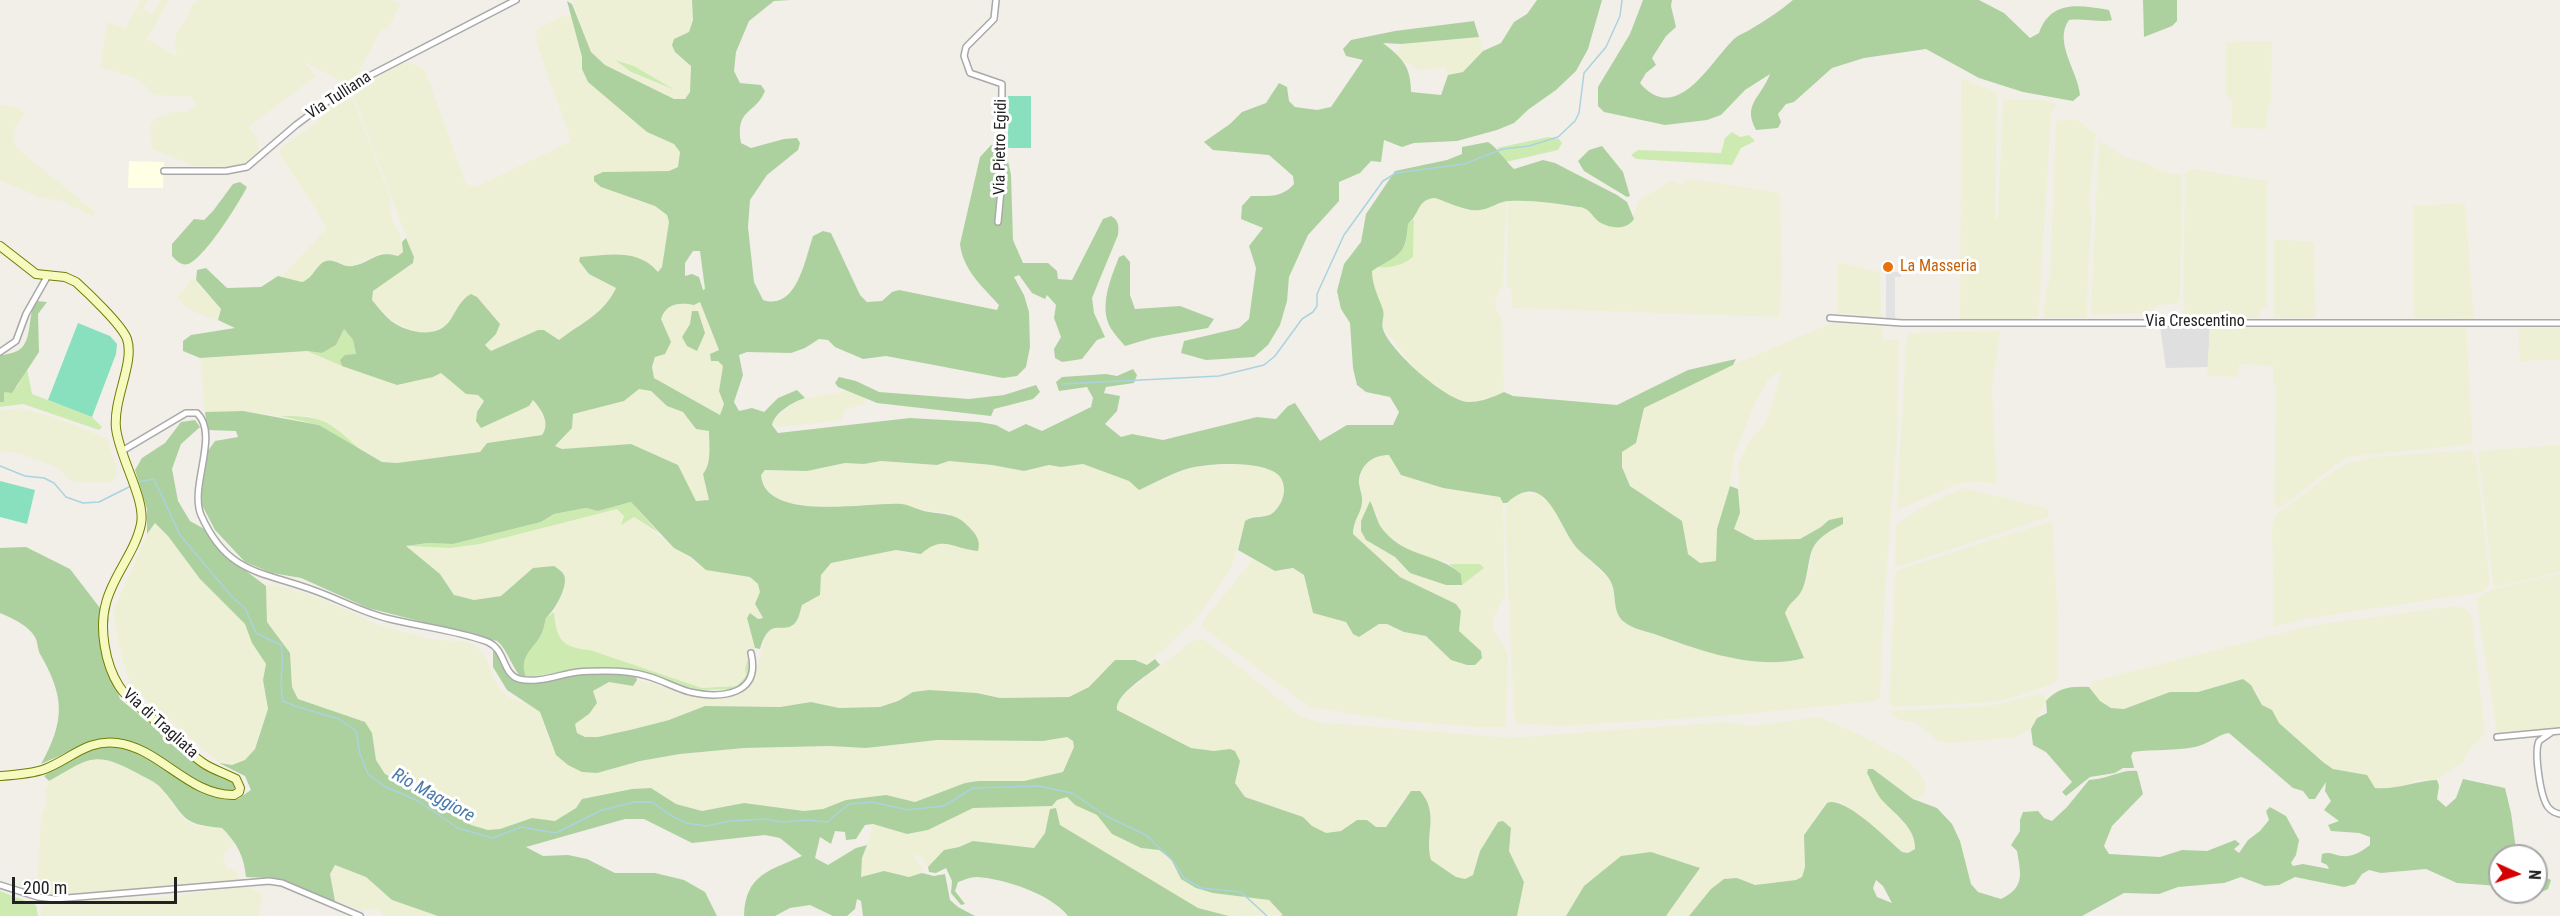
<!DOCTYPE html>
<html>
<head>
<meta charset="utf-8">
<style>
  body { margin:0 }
  #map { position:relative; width:2560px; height:916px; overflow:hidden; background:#f2efe9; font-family:"Roboto Condensed",sans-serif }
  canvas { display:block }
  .north { position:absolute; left:2488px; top:844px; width:60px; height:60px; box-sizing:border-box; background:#fff; border:2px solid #a7a7a7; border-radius:50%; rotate:93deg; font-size:16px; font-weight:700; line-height:24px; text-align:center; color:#222 }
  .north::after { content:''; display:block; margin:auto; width:21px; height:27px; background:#d40000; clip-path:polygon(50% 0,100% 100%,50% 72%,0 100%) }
  .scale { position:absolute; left:12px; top:877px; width:165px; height:27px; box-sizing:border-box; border:3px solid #222; border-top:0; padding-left:8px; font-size:18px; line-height:21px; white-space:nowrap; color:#222; -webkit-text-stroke:4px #fff; paint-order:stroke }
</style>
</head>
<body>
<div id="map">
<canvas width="2560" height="916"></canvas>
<div class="north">N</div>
<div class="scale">200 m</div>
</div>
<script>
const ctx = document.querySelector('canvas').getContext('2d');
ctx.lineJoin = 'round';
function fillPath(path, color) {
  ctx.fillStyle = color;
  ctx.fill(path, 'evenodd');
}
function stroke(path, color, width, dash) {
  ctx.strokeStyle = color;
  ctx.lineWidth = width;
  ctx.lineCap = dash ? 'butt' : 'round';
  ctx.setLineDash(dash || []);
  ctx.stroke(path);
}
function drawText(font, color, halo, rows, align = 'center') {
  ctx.font = font + ' "Roboto Condensed",sans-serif';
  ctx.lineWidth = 6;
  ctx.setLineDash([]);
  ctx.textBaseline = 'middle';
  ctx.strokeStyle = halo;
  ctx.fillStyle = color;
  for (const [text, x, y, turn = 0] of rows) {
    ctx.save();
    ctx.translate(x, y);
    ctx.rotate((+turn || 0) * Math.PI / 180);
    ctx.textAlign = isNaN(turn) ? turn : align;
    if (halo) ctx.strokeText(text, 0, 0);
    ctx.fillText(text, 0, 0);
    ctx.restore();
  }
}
fillPath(new Path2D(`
  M2160 326H2210L2208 367 2166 368Z`), '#e0dfdf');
fillPath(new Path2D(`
  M129 161 164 162 163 188H128Z`), '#ffffe5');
fillPath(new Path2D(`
  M141 0H148L143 10 152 14 161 0H169L147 39 178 57 174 46 176 33 185 22 193 4 200 0H393L401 4 387 30 382 28 353 83 349 85 304 62 316 76 251 125 249 129 257 137 259 148 256 157 248 164 229 167 194 166 152 149 150 127 155 118 174 112H188L196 104 193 97 155 95 137 79 100 67 107 22 125 28Z
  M572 0H692L693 20 689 32 674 39 675 52 691 66 690 92 685 99H674L605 65 591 52ZM615 60 634 66 674 90 631 73Z
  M563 16H572L582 57V69L646 131 674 144 680 152 678 167 669 171 603 172 630 199 655 206 667 215 669 222 662 267 658 272 654 267 589 274 616 288 610 301 593 318 579 324 559 340 544 330H538L491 351 485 345 496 334 464 298 446 325 431 332 418 333 393 322 371 300V295L373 291 413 263 414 257 353 94 354 90 402 63 410 62 425 70 466 184 476 187 571 141 535 38 539 28Z
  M1479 37 1483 51 1463 72 1448 75 1445 68 1417 70 1414 65 1402 62 1396 53 1401 44Z
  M2272 41 2271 102 2268 107 2267 126 2264 129 2231 127 2232 99 2226 96V42Z
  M1961 79 1997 92 1995 220 1998 219 2003 100H2043L2056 104 2051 113 2040 298 2038 316 2034 319H1960Z
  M350 91 389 194 392 220 400 233 403 252 398 256 381 253 351 267 332 260 321 263 308 280 292 282 283 275 324 231 326 226 280 154V149L318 121 327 107Z
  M4 105 18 108 25 114 15 127 13 140 17 148 96 213 92 216 62 201 38 197 0 180V106Z
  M2077 119 2096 135 2089 203 2092 218 2088 272 2087 318H2043L2046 289 2050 280 2056 121Z
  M2099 140 2125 157 2143 162 2162 171 2182 175 2180 298 2176 304 2158 305 2147 313 2094 315 2091 311Z
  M2193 169 2267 181V307L2261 308 2259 318 2186 319 2183 299 2185 173Z
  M1689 179 1776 192 1780 196 1782 273 1779 317 1512 308 1511 288 1507 287 1508 201 1545 202 1568 207H1580L1588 209 1601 223 1630 224 1639 200 1671 181H1677L1679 185Z
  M1429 198H1435L1471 210H1481L1506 201 1503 282 1495 302 1497 311 1502 320 1504 392 1495 396 1469 402 1450 398 1417 371 1383 328 1384 313 1372 281V270L1378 267 1385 268 1408 261 1413 257 1414 219 1421 203Z
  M2465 203 2474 319 2414 318 2413 206Z
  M2274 239 2314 242 2316 318H2274Z
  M1838 262 1880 272 1881 317 1838 313Z
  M193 278 221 309 218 320 194 312 176 298Z
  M700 302 719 350 718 361 723 366 719 391 724 404 720 415 654 378 652 367 655 357 671 342 661 319 663 312 669 307 682 303 694 305Z
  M1831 323 1882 327 1883 340H1899L1897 440 1885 589 1880 698 1875 701 1735 715 1558 726 1518 723 1514 716 1505 519 1507 503 1516 495 1526 493 1538 494 1553 506 1574 545 1611 582 1617 611 1626 624 1686 646 1743 660 1793 661 1803 658 1785 613 1790 602 1801 592 1810 567 1812 549 1822 536 1842 524 1829 520 1821 527 1800 539 1756 540 1734 529 1740 513 1738 463 1753 436 1766 423 1782 370 1769 378 1754 405 1734 455 1730 486 1717 529 1716 561 1700 564 1688 554 1682 521 1630 486 1622 467V452L1636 443 1644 408 1733 365Z
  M2394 325 2466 327 2473 444 2346 457 2280 508 2274 505 2276 385H2273V366L2239 364 2238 377 2207 376 2210 326Z
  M2560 327V360L2520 361 2518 328Z
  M2000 331 1992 390 1997 484 1977 481 1957 484 1897 510 1906 344 1909 333Z
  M307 351 342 366 433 377 441 372 466 394 478 395 484 401 516 411 529 406 534 399 546 421V430L543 435 487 443 481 452 397 463 382 462 362 451 334 427 308 416H280L243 411 205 412 200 358Z
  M639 389 651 391 667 406 683 411 696 429 709 430 710 454 707 468 703 474 709 500 696 501 678 465 631 444 562 449 554 446 565 437 573 414 624 401Z
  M847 391 866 397 864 404 846 409 841 420 780 427 772 425 774 419 795 402 805 398Z
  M19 408 51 416 104 437 108 441 117 471 115 478 111 482H75L68 479 57 467 18 453 0 451V411Z
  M2560 445V572L2495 587 2493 585 2478 451Z
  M2472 450 2476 454 2490 583 2482 592 2309 618 2274 627 2272 526 2275 516 2337 469 2350 462 2375 457Z
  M1379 455H1390L1401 475 1443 488 1500 497 1503 503 1505 595 1493 619 1492 627 1508 654 1506 727H1478L1393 720 1310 707 1202 627 1203 621 1253 559 1275 571H1284L1293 568 1304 576 1313 613 1346 622 1353 634 1368 633 1379 624H1387L1404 632 1426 636 1451 660 1481 651 1459 631V623L1423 590 1400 577 1353 534V521L1360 512 1359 479 1368 460ZM1368 503 1375 510 1382 530 1395 541 1415 554 1481 570 1455 586 1410 573 1395 557 1367 540Z
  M881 461 937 465 949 461 992 465 1024 471 1049 465 1061 467 1083 464 1129 481 1139 490 1190 468 1239 463 1274 470 1282 477 1284 485 1283 500 1273 513 1266 517 1252 516 1245 521 1231 569 1196 619 1147 665 1135 660H1115L1089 687 1069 697 1000 698 977 693 913 692 898 701 880 707 839 708 811 702 780 707 705 706 669 720 634 729 598 737H585L577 733 574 724 589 714 593 691 609 682 633 686 637 680 662 686 682 695H727L745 691 754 680 766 633 775 626 791 627 797 622 802 605 820 595 821 575 831 563 896 550 913 555 931 544 944 543 971 550 948 513 926 511 902 504 835 507 792 504 775 497 761 482V475L765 470 807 471 845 463 864 464Z
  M1962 488 2049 509 2048 517 1900 566H1895L1896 525 1921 508Z
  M617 509 625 516 621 523 634 517 706 570 750 577 758 584 760 592 755 604 763 618H747L755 648 748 659 745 668 746 676 743 683 737 686 702 688 590 650 577 649 565 644 555 631 554 612 566 581 533 568 501 596 474 600 463 599 454 595 440 574 406 546 450 548 480 544Z
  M2052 521 2057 603 2058 672 2055 683 2009 699 1990 702 1894 707 1889 704 1895 574 1897 570Z
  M155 523 168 536 200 579 245 624 252 643 266 664 263 680 268 709 255 749 246 760 232 765 219 763 131 686 118 644 114 610 147 534Z
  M2560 574V727L2497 734 2476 599 2493 589Z
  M274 584 322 599 376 624 428 639 468 642 477 647 485 656 499 689 507 696 532 706 540 712 551 745 640 761 680 754 744 748 830 746 866 748 937 740 1043 741 1067 737 1073 741 1074 747 1063 772 1024 781H978L966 783 915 802 886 795 846 800 823 809 804 811 744 803 702 811 676 804 651 788 632 789 582 799 576 808 555 821 532 818 500 829 488 830 471 825 427 796 385 774 376 760 372 733 364 722 298 699 292 687 290 653 267 622 266 586Z
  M2454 606 2464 608 2472 616 2485 734 2472 747 2462 762 2437 780H2418L2404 787 2390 789 2375 788 2366 775 2333 769 2306 748 2279 723 2272 710 2262 705 2257 692 2243 679 2198 692H2170L2124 709 2111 708 2100 701 2089 687 2094 681 2310 626Z
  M1194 640H1205L1299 715 1318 722 1509 738 1724 722 1752 726 1819 717 1859 734 1887 749 1908 761 1918 771 1925 783V792L1921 797 1913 799 1873 769 1880 797 1910 830 1915 840V848L1908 853 1902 852 1858 814 1839 801 1826 803 1804 835 1805 867 1802 877 1797 880 1755 885 1737 878 1711 889 1689 916H1666L1695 877 1584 886 1566 916H1517L1524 882 1509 851 1511 828 1498 823 1480 851 1473 875 1465 879 1456 877 1430 860 1428 849 1431 832 1405 796 1386 827H1376L1367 820H1357L1341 831 1326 833 1312 826 1303 817 1245 797 1235 782 1240 761 1230 749 1214 751 1191 748 1117 710 1116 705 1120 697Z
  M2038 694 2044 695 2046 701 2037 718 2031 729 2014 737 1951 743 1938 741 1917 723 1901 721 1888 712V711L1990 706Z
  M98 758 113 760 159 785 185 820 197 826 222 828 235 841 223 857 227 868 236 871 238 881 60 897 46 895 40 891 37 884 41 816 45 808V790L49 781 77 765Z
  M1067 797 1075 805 1097 815 1112 834 1141 848 1159 850 1171 859 1181 879 1196 888 1213 893 1269 900 1283 915 1229 916 1198 908 1059 825 1056 808 1050 809 1045 833 1034 848 973 841 959 847 944 850 934 862 925 868 924 859 911 852 923 869 922 873 910 877 884 871 860 878 862 858 873 824 907 834 928 830 973 808 1057 800Z
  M334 865 366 877 392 900 438 916H383L380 911 372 909 359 910 335 901 330 874Z
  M246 886 263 895 258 916H41V907L45 905 88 899 160 898Z`), '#eef0d5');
fillPath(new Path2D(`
  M615 60 634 66 675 90 631 72Z
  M1732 132 1740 137 1749 135 1755 141 1741 148 1732 165 1636 159 1631 155 1638 150 1721 153 1725 138Z
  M1548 137 1559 139 1562 143 1558 150 1506 162 1497 148Z
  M1414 219 1413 257C1405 264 1389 269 1378 267 1401 253 1407 252 1408 224Z
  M344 329 353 340 356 354 340 360 342 366 307 351 322 353 336 345Z
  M27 369 32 394 92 417 102 427 99 430 23 404 0 407V402H4V392L17 387Z
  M280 416C325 415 329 422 362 451L319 425Z
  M631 502 659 533 634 517 621 525 624 516 617 509 480 544 450 548 406 546 428 543 453 544 541 522 554 514 586 508 598 511Z
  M1449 564H1480L1484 568 1462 585 1461 574Z
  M554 612C556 639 562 648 590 650L702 688 737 686 746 676 745 668 748 659 751 669 747 682 738 689 692 690 653 676 577 670 526 677C517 655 534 650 542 633 544 628 545 622 546 618Z
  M0 891 36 905 38 916H0Z`), '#cdebb0');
fillPath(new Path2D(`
  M692 0H791L774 1 749 21 736 52 734 71 740 83 761 85 765 91C755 115 735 108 741 143L751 148 784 139 797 138 800 143 798 150 767 175 750 200 748 227 754 282 763 300C797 311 805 259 813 236L823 231 831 233 860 295 867 302 882 301 892 292 899 290 997 310 999 305C982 286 963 270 960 244L980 157 991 145 1005 147 1011 175 1013 240 1023 263H1048L1057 271 1058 279 1072 280 1103 219 1111 216C1119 220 1119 227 1118 235L1092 298 1094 313 1105 337 1097 340 1082 359 1062 362 1055 358 1054 349 1061 337 1054 318 1056 305 1047 295 1045 299 1032 293 1019 275 1014 277 1024 295 1029 312 1030 347 1026 367 1017 376 1003 378 886 356 863 359 835 347 828 340 819 339 805 348 791 353 747 352 739 355 743 375 734 402 739 411 752 408 764 412 778 398 797 390 805 398C793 402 775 412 772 425L778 433 910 418 979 422 996 425 1009 432 1026 424 1042 431 1091 407 1093 398 1087 387 1059 391 1056 382 1062 377 1106 374 1117 376 1133 369 1137 375 1134 383 1106 387 1104 393 1120 396 1117 411 1105 424 1121 437 1132 434 1163 440 1257 417 1276 419 1288 406 1295 403 1320 441 1347 425H1393L1399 412 1390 397 1366 392 1357 385 1353 368 1350 323 1341 309 1337 291 1344 264 1361 242 1366 214 1395 171 1447 160 1462 154V147L1488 142C1499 149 1504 160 1514 169L1543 160 1555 163 1617 195 1627 202 1634 219C1627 230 1612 229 1601 223 1592 218 1591 208 1579 207 1557 204 1534 200 1510 201 1499 201 1490 209 1480 210 1466 212 1448 202 1435 198 1417 199 1420 214 1408 224 1406 257 1398 254 1372 271 1372 286 1379 297 1383 310 1385 316 1381 323 1383 329 1389 350 1447 402 1469 402 1480 402 1494 397 1504 392L1513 396 1617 405 1688 370 1736 359 1733 365 1644 408 1636 443 1622 452V467L1630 486 1682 521 1688 554 1700 563 1716 561 1717 529 1730 486 1738 489 1740 513 1734 529 1755 540 1800 539 1821 527 1829 520 1843 517V524C1832 530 1819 536 1813 548 1808 557 1808 578 1802 590 1798 599 1790 601 1785 613L1804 658C1757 671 1701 651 1657 635 1646 631 1632 629 1623 621 1612 611 1617 595 1611 582 1606 571 1585 557 1576 547 1558 526 1546 467 1507 503H1503L1500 497 1443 488 1401 475 1389 455C1374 455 1362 463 1359 479 1358 486 1363 495 1362 502 1361 515 1354 517 1353 534L1400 577 1456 604 1461 611 1459 631 1481 651 1482 658 1475 665H1467L1451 660 1426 636 1404 632 1387 624H1379L1359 637 1353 634 1346 622 1313 613 1304 575 1293 568 1275 571 1238 550 1245 521C1254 514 1265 520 1274 512 1282 504 1286 493 1283 483 1278 458 1209 463 1190 468 1172 473 1155 483 1139 490L1129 481 1083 464 1061 467 1049 465 1024 471 992 465 949 461 937 465 881 461 864 464 845 463 807 471 765 470 761 475C765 524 871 501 902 504 909 505 917 509 924 511 942 515 956 512 969 527 976 534 981 541 978 551 953 549 943 534 921 554L896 550 831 563 821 575 820 595 802 605C800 611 799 619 795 623 783 636 770 614 760 649L755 648 747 618 750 613 758 619 763 618 755 604 760 592 758 584 750 577 706 570 691 557 674 548 631 502 598 511 586 508 554 514 541 522 453 544 428 543 406 546 440 574 454 595 474 600 501 596 533 568 554 566C558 569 562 571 564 575 569 586 554 611 546 618 545 622 544 628 542 633 534 650 518 655 526 677L520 676C511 665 507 649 497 641L368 608 301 578 272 573 245 562 215 530 202 505 199 489 205 455 215 441 238 437 236 431 207 430 205 412 243 411 319 425 382 462 397 463 480 452 487 443 542 435C551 423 541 409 533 400L529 406 481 428 476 421 477 412 484 401 478 395 466 394 441 373 433 377 397 385 342 366 340 360 345 355 356 354 353 340 344 329 336 345 322 353 307 351 200 358 183 351V341L191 335 235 328 218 320 221 309 196 280 197 270 206 268 227 288 261 287 278 276 302 282C314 278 316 264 326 261 335 258 343 268 353 266 373 262 376 250 398 256L403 252 402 242 406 238 414 257 413 263 373 291 372 300C378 307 384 315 391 321 406 332 434 339 448 323 456 313 459 300 471 294L477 297 500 324 496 334 485 345 491 351 538 330H544L559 340C581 323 604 314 616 288L589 274 579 261 580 257C608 255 638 248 658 272L662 267 669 222 667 215 655 206 601 187 594 181V176L603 172 669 171 678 167 680 152 674 144 647 132 588 82 582 69V57L567 1 572 4 591 52 605 65 674 99H685L690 92 691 66 675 52 672 45 674 39 689 32 693 20ZM693 251H700L705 289 703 290 699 277 692 274 685 276V263ZM700 302 719 350 710 354 711 361H718L723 366 719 391 724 404 720 415 654 378 652 367 655 357 665 354 671 342 661 319C666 303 680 302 694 305ZM639 389 651 391 667 406 683 412 696 429 709 431C709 445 712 463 703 474L709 500 696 501 678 465 631 444 562 449 555 446 572 428 573 414 624 401Z
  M1537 0H1602L1588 49 1576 71 1556 90 1529 109 1514 123 1497 130 1457 141 1414 143 1402 147 1384 140 1381 162 1371 161 1360 173 1339 182V201L1308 235 1289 277 1287 301 1280 325 1268 345 1254 357 1206 360 1181 353 1184 341 1239 328 1249 319 1256 268 1249 246 1263 228 1241 219 1242 206 1251 196C1268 196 1282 198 1294 184L1293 176 1269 155 1213 150 1204 142 1230 124 1242 112 1266 103 1279 83 1287 87 1289 101 1295 107 1317 110 1331 107 1363 60 1346 56 1343 49 1351 40 1395 31 1474 21 1479 37 1401 44 1383 43C1402 58 1411 66 1411 92L1441 95 1448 75 1463 72 1483 51 1501 43 1514 22 1527 14Z
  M1643 0H1672L1671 6 1676 27 1666 36 1652 58 1656 65 1646 73 1640 83C1676 126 1710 63 1732 41 1737 35 1745 33 1751 29 1766 20 1780 11 1793 0H1979L2004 13 2030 38 2039 33C2051 0 2078 5 2109 10L2112 20C2102 23 2082 18 2069 20 2053 42 2078 71 2080 95L2073 101 2023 92 1979 78 1926 49 1864 58 1832 68 1794 102 1786 104 1778 114 1781 122 1778 128 1756 130C1742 104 1761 98 1770 74L1745 90 1721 115 1707 120 1665 125 1604 112 1598 106V87L1630 34Z
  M2143 0H2177V21L2172 26 2144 37Z
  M1602 146 1623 172 1630 196 1627 197 1584 171 1578 161 1589 150Z
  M240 182 247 187C239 203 204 259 188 264 181 266 176 260 172 256V244L194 219 204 220 213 211 233 184Z
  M1124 255 1130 262V295L1135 309 1180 306 1214 319 1208 328 1152 338 1125 346C1120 340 1114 334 1110 327 1099 305 1111 278 1119 257Z
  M36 301 47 302 38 314 39 352 12 393 4 392V402H0V356C6 354 14 353 19 350 33 341 27 315 36 301Z
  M692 311H698L705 333 697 351 687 346 682 337 690 324Z
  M839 377 856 381 879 392 969 399 1004 395 1036 385 1040 392 1033 399 994 409 991 416 877 403 838 387 835 383Z
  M195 420 200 427 181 444 172 469 178 501 190 521 206 530 226 556 266 586 267 622 290 653 292 687 298 699 365 722 372 733 376 760 385 774 427 796 471 825 488 830 500 829 532 818 555 821 576 808 582 799 632 789 651 788 676 804 702 811 744 803 804 811 823 809 846 800 886 795 915 802 965 783 978 781H1024L1063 772 1074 747 1073 741 1067 737 1043 741 937 740 866 748 830 746 744 748 680 754 640 761 597 773 582 772 568 765 556 755 540 712 507 690 493 667V649L497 650C502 660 506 676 517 681 536 689 561 676 581 674 600 672 617 674 636 677L637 680 633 686 609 682 593 691 597 703 589 714 575 724 577 733 585 737H598L634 729 669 720 705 706 780 707 811 702 839 708 880 707 898 701 913 692 929 690 977 693 1000 698 1069 697 1089 687 1115 660H1135L1147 665 1155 659 1160 665C1148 675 1114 695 1117 710L1191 748 1214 751 1230 749 1235 751 1240 761 1235 783 1245 797 1303 817 1312 826 1326 833 1341 831 1357 820H1367L1376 827H1386L1411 791H1420C1440 813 1424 836 1431 860L1456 877 1465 879 1473 875 1480 851 1498 822 1503 821 1511 828 1509 851 1524 882 1517 916H1280L1283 915 1269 900 1213 893 1196 888 1181 879 1171 859 1159 850 1141 848 1112 834 1097 815 1075 805 1067 797 1057 800 1052 806 973 808 928 830 907 834 873 824 865 825 856 839 846 840 845 832 835 831 831 844 820 837 815 858 828 865 856 848 867 845 862 858 861 877 884 871 909 877 922 873 934 876 945 874 950 900 958 907 975 916H863L861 901 857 899 855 909 847 916H833L810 905 790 908 775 916H744C745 874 771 870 802 856L780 838 765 835 692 843 644 819H625L526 847 543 856 568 855 587 859 615 873H655L684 880 705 892 717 916H438L392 900 366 877 335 865 330 874 335 901 333 902 268 878 246 877C244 856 237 843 222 828 179 824 187 817 161 788 155 781 145 778 137 773 94 750 90 758 49 781L44 776C58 767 85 746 101 745 139 742 176 782 211 793 220 796 229 797 238 799L251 790 245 776 219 763 232 765 245 760 255 749 268 709 263 680 266 664 252 643 245 624 200 579 168 536 155 523 147 534V509L135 470 142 458 165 443 181 422Z
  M1370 501C1375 510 1377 524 1384 531 1407 558 1438 553 1461 574L1462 585H1446L1410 573 1395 557 1366 540 1361 531V521Z
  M26 547 70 569 100 608 102 645 120 699 210 772 231 781 235 786 234 790C199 799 155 738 114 739 85 739 67 754 41 764 65 721 65 697 40 654 37 648 38 642 35 637 28 625 12 618 0 613V548Z
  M2243 679 2251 685 2262 705 2272 710 2279 723 2323 762 2333 769 2367 775 2375 788C2397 790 2415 781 2437 780L2439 786 2437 799 2446 807 2456 798 2463 779 2505 788 2511 813 2517 856H2500V886L2457 883 2426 869 2381 873 2369 870 2362 874 2355 884 2344 887 2295 877 2279 885 2265 886 2241 877 2224 883 2178 887 2159 894 2124 893 2082 916H1689L1711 889 1724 879 1737 878 1755 885 1796 880 1802 877 1805 867 1804 835 1827 803C1844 795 1888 840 1902 852L1908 853 1915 849C1916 827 1894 814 1881 799 1875 791 1872 782 1867 773L1868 769H1873L1913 799 1937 808 1952 824 1960 841 1971 884 1978 892 2001 899C2025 887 2021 875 2017 851L2011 845 2020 831V820L2023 812 2038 811 2044 818 2052 821 2067 807 2089 780C2108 779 2122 769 2137 771L2143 794 2112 826 2104 846 2109 854 2160 857 2182 850 2207 851 2235 840 2240 844 2234 849 2239 853 2248 840 2260 831 2269 820 2266 811 2270 807 2286 816 2299 840 2296 855 2291 863 2293 866 2303 864 2329 869 2327 865 2321 862 2322 854C2331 851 2333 855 2342 856 2353 857 2361 852 2370 845V837L2359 833 2331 831 2328 825 2339 821 2324 810 2331 801 2325 791 2326 782 2315 799H2309L2303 791 2293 788 2229 733C2219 734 2207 745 2195 747 2175 751 2154 749 2133 752L2131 756 2134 768H2123L2115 773 2090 777 2066 796 2062 792 2072 782 2046 752 2033 745 2031 729 2037 718 2047 713 2046 701C2058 687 2072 686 2089 687L2100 701 2111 708 2124 709 2170 692H2198ZM1876 880 1883 886 1892 903 1877 897 1873 888Z
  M1056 808 1060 825 1198 908 1229 916H1068C1051 894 1005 879 977 877 970 877 964 880 958 882L955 891 965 904 961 905 951 893 952 881 946 868 936 873 929 872 928 867 944 850 959 847 973 841 1034 848 1045 833 1050 809Z
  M1651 852 1700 868 1666 916H1566L1584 886 1621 856Z
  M2545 877 2551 880 2548 889 2533 896 2521 892H2536V878Z`), '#add19e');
fillPath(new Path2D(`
  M1008 96H1031V148H1008Z
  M78 323 110 336 117 344 116 354 92 417 48 400Z
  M0 481 35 490 27 524 0 517Z`), '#88e0be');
fillPath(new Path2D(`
  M1886 272H1901V277H1895V318H1886Z`), '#e2e2e2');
stroke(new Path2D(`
  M1062 384 1219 376 1264 365 1275 356 1302 319 1313 312 1317 306V294L1344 235 1383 181 1396 173 1464 164 1503 149 1529 146 1558 137 1575 121 1579 113 1584 73 1606 47 1620 16 1622 0
  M0 466 25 476 44 478 54 483 66 497 83 503 99 502 131 486
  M138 482 154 479 180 535 233 598 245 608 256 633 281 645C285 665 278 679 283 701L298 707 339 719 356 731 360 754 368 774 384 786 418 801 458 828 492 838 521 827 556 833 602 810 635 802H652L670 815 686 823 706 826 730 821 765 819 782 822 808 820 827 822 849 804 872 802 908 810 944 806 973 788 1038 786 1072 793 1106 816 1146 835 1173 861 1184 878 1201 888 1241 892 1267 916`), '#aad3df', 1.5);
const street = new Path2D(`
  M996 0 994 19 966 47 964 56 970 73 1002 84 1001 190 998 222
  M164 171H226L247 167 296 125 344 89 516 0
  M1830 318 1902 323H2560
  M0 352 16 341 26 314 47 277
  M122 451 186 413H197C220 435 189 486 201 515 227 574 261 571 313 590 339 599 363 613 390 619 422 627 456 630 488 642 506 650 502 674 519 679 538 684 560 674 578 672 587 671 597 671 606 671 620 671 634 672 647 676 662 680 675 688 690 692 722 699 761 695 751 653
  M2552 732 2539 741C2534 752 2540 796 2548 807 2551 811 2555 813 2560 814
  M2497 737 2560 731
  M0 885 38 897 55 899 269 881 282 883 360 916`);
const secondary = new Path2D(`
  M0 246 36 274 65 277 76 282C87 292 122 325 127 339 135 362 113 399 116 428 119 457 146 499 141 524 135 553 113 575 106 603 99 628 105 664 119 686 127 699 141 708 152 718 169 733 184 750 203 763 213 770 225 773 236 779L240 788 239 792 234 795C189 796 160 748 117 743 87 739 71 759 45 769 31 774 15 775 0 776`);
stroke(street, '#a9a9a9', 8);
stroke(secondary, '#707d05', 10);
stroke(street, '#fff', 5);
stroke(secondary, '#f7fabf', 8);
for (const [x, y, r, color] of [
  [1888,267,6,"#e8710a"]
]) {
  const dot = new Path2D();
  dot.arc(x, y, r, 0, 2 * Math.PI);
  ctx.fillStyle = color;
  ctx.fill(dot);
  stroke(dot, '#fff', 2);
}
drawText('16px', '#222', '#fff', [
  ["Via Tulliana",339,96,-33],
  ["Via Pietro Egidi",1001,147,-89],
  ["Via Crescentino",2195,322],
  ["Via di Tragliata",160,724,42]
]);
drawText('16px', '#c56008', '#fff', [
  ["La Masseria",1900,267]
], 'left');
drawText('italic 18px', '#4a7aab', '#fff', [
  ["Rio Maggiore",433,796,29]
]);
</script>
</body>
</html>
